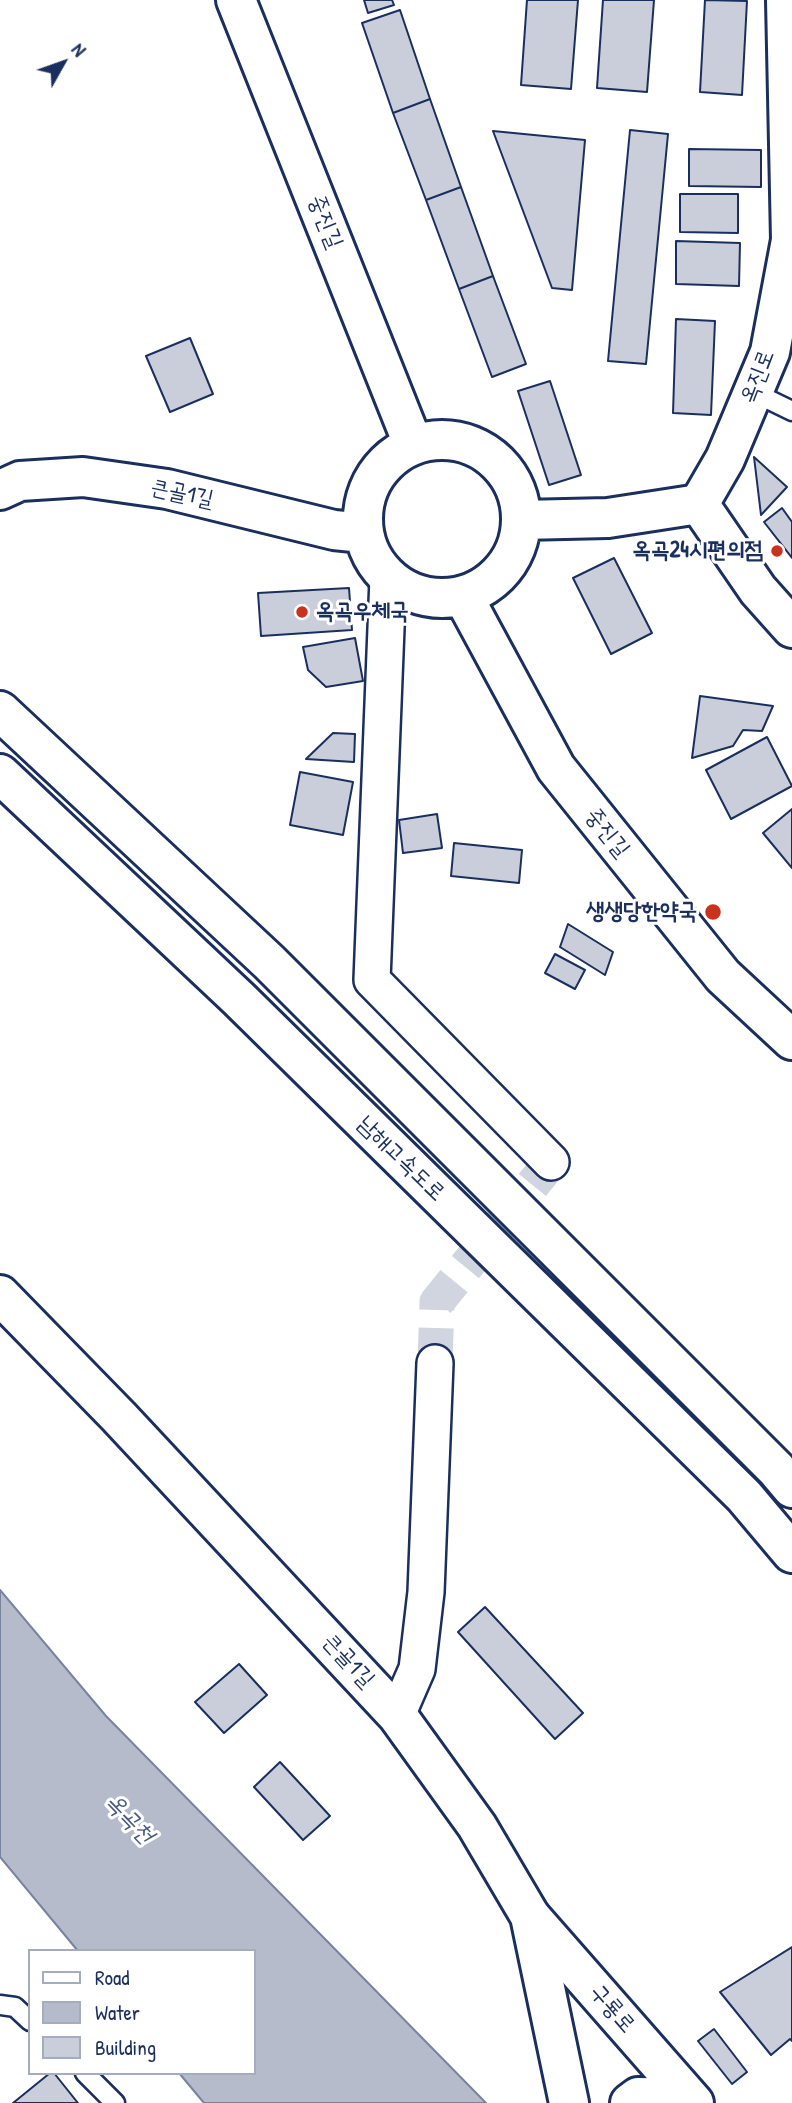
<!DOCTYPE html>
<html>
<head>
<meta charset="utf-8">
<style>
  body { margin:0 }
  #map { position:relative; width:792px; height:2103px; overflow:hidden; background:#fff; font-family:"Patrick Hand",sans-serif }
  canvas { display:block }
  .legend { position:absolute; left:28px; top:1949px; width:228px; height:126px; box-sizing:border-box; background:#fff; border:2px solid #a4acbf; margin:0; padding:9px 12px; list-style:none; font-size:21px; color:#1b2f5e }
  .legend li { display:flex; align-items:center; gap:14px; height:35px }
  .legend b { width:35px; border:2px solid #a4acbf }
  .north { position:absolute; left:28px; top:28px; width:70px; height:70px; -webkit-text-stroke:5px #fff; paint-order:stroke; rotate:50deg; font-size:19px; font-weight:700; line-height:28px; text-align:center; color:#1b2f5e }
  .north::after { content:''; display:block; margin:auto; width:24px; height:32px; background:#1b2f5e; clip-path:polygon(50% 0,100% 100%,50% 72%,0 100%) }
</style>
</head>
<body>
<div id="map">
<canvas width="792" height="2103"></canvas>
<ul class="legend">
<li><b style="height:9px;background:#fff"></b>Road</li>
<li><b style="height:19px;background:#b5bbca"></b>Water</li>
<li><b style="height:19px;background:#caceda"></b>Building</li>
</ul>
<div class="north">N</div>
</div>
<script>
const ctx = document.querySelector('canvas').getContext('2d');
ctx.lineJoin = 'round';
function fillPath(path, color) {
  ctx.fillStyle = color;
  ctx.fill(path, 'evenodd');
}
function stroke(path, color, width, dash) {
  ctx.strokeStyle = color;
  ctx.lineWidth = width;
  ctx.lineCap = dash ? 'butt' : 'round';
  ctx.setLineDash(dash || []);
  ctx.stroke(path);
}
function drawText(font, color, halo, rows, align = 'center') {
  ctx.font = font + ' "Patrick Hand","Poor Story",sans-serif';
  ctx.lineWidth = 6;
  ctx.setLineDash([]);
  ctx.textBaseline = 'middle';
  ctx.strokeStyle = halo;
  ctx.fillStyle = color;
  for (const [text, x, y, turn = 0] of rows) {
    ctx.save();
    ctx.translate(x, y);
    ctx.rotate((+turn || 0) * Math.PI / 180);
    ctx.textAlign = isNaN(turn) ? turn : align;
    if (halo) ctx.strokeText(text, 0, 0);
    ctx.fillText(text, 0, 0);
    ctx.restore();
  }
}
const water = new Path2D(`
  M0 1590 106 1716 486 2103H204L179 2073H254V1951H78L0 1857Z`);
fillPath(water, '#b5bbca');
stroke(water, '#77839f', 2);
const building = new Path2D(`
  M364 0H392L394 5 368 13Z
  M527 0H578L571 89 521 85Z
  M603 0H654L647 92 597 88Z
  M705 0 747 1 742 95 700 92Z
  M400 10 430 99 393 113 362 23Z
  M430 99 461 187 426 200 393 113Z
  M630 130 668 134 646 364 608 361Z
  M493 131 585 140 572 290 552 288Z
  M689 149 761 150V187L689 186Z
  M461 187 493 276 459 289 426 200Z
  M680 194H738V233L680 232Z
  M676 241 740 243 739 286 676 284Z
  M493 276 526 364 492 377 459 289Z
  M676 319 715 321 711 415 673 413Z
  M190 338 213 394 170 412 146 356Z
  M550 381 581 475 549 485 518 391Z
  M754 457 787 487 761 515Z
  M782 508 792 522V558L764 522Z
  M614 558 652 633 611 654 573 578Z
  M349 588 352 630 261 636 258 593Z
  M355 638 363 681 326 687 308 670 303 647Z
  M700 696 773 706 762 731 743 730 733 746 692 758Z
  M333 733 355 734 354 762 306 759Z
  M767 737 792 786 731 819 706 770Z
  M300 772 353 782 343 835 290 825Z
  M792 809V868L763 833Z
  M437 814 442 848 403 853 399 820Z
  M454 843 522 850 519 883 451 876Z
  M568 924 613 952 605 975 560 947Z
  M555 954 585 970 575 989 545 973Z
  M485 1607 583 1713 555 1739 458 1632Z
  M239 1664 267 1695 224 1733 195 1702Z
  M280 1762 330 1816 303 1840 254 1787Z
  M792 1947V2041L790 2039 771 2055 720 1992Z
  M714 2029 747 2072 732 2084 698 2041Z
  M50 2073H54L78 2103H13Z`);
fillPath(building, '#caceda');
stroke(building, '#1b2f5e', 2);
stroke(new Path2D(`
  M435 1363 437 1302 551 1162`), '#d1d5df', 35, [35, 18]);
const service = new Path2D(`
  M753 392 792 411
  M0 2005 15 2007 30 2021
  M85 2073 115 2103`);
const minor = new Path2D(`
  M388 578 372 980 551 1162
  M397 1715 417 1669 426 1592 435 1363`);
const tertiary = new Path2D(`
  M786 0 791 240 770 352 725 459 699 504 758 590 792 628
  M530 1916 694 2103
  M630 2103 638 2097 689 2098`);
const secondary = new Path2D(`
  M236 0 413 444
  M363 519a79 79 0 1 1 158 0a79 79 0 1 1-158 0Z
  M0 490 20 481 83 477 167 489 334 530 363 533
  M522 520 608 518 699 504
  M463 596 556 768 723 976 792 1040
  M0 1295 119 1417 397 1715 477 1826 530 1916 569 2103`);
const motorway = new Path2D(`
  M0 711 269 962 776 1469 792 1488
  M0 774 239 999 744 1496 792 1553`);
stroke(service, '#1b2f5e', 23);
stroke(minor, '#1b2f5e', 40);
stroke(tertiary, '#1b2f5e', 44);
stroke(secondary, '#1b2f5e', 44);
stroke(motorway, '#1b2f5e', 44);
stroke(service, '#fff', 18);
stroke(minor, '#fff', 35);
stroke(tertiary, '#fff', 38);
stroke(secondary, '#fff', 38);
stroke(motorway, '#fff', 38);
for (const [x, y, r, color] of [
  [777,551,7,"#c8321e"],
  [302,612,7,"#c8321e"],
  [713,912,9,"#c8321e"]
]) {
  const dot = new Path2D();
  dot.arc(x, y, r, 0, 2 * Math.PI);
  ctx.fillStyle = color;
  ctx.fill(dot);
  stroke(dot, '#fff', 2.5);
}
drawText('23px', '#1b2f5e', '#fff', [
  ["중진길",325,222,68],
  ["옥진로",758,377,-69],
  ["큰골1길",182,494,12],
  ["중진길",607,833,51],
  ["남해고속도로",401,1159,44],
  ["큰골1길",348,1661,47],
  ["구룡로",612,2009,49]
]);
drawText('bold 23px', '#1b2f5e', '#fff', [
  ["옥곡24시편의점",763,551],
  ["옥곡우체국",316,612,"left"],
  ["생생당한약국",697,912]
], 'right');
drawText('italic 24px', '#49597e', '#fff', [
  ["옥곡천",129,1819,46]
]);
</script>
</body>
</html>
